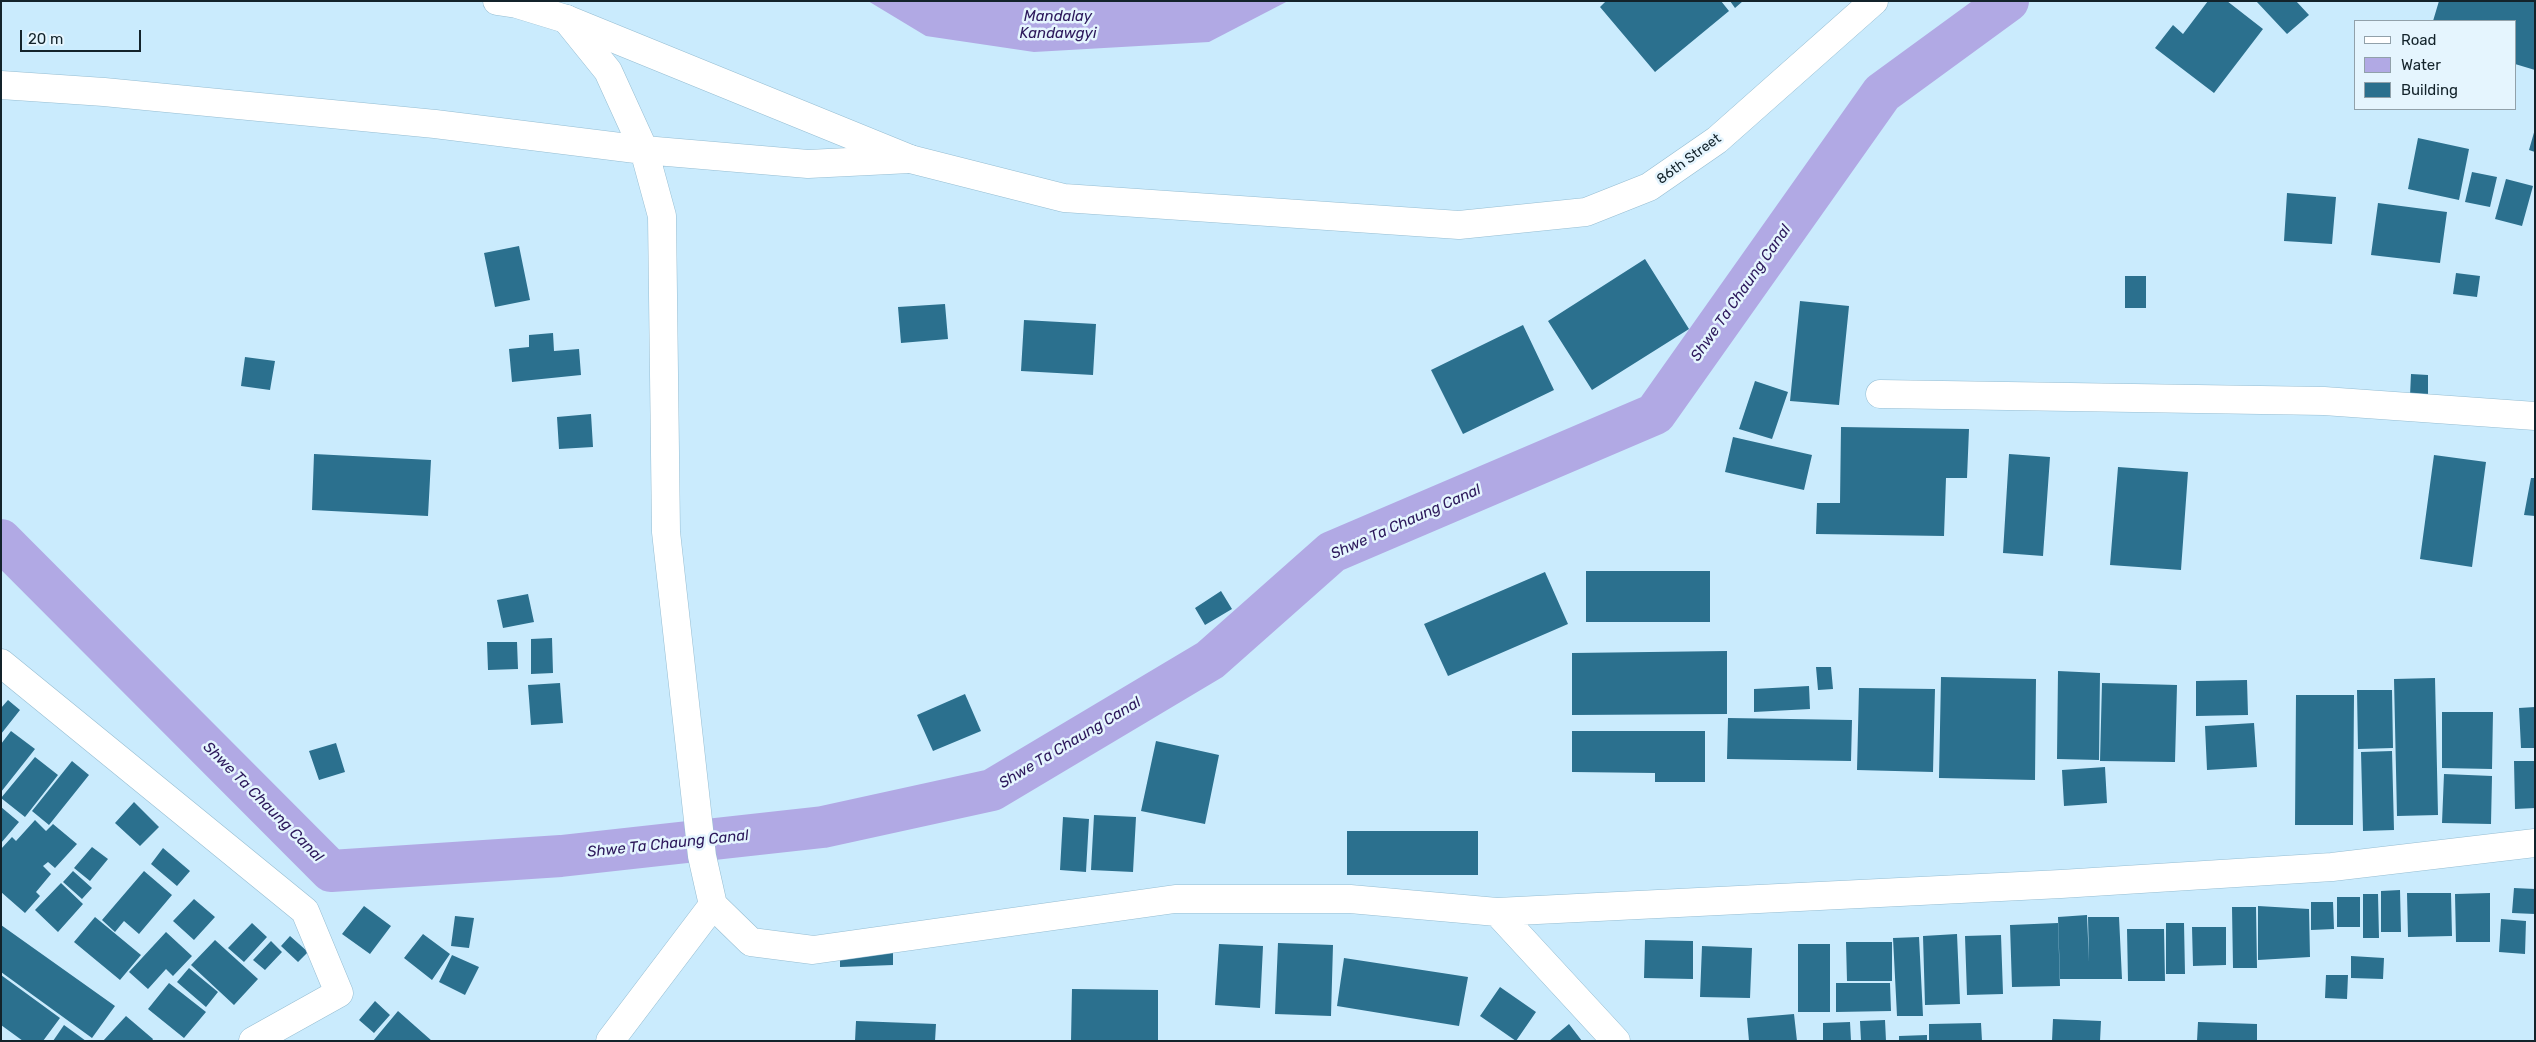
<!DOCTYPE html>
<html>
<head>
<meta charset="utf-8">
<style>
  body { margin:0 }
  #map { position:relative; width:2536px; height:1042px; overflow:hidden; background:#caebfd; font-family:Rubik,sans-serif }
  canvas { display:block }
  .frame { position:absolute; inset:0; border:2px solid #13232b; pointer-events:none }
  .legend { position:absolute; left:2354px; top:20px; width:162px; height:90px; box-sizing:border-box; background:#e5f5fe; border:1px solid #91a1aa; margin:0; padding:6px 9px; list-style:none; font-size:15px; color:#13232b }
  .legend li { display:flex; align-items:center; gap:10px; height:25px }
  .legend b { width:25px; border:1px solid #91a1aa }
  .scale { position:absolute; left:20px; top:30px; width:121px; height:22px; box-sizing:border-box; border:2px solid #13232b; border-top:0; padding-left:6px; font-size:15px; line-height:18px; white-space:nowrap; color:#13232b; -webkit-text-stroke:4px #e5f5fe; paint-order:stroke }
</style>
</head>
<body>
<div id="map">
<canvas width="2536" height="1042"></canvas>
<div class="frame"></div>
<ul class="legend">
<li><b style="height:6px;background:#fff"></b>Road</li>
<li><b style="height:14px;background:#b1a9e4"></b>Water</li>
<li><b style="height:14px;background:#2b708e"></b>Building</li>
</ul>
<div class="scale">20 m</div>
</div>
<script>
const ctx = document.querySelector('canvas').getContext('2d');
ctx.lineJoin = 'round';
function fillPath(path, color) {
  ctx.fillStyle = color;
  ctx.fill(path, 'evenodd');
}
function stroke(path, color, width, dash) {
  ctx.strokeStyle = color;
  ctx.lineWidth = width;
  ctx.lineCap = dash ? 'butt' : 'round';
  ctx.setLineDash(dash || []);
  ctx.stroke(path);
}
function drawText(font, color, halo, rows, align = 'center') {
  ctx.font = font + ' Rubik,sans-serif';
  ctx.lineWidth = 5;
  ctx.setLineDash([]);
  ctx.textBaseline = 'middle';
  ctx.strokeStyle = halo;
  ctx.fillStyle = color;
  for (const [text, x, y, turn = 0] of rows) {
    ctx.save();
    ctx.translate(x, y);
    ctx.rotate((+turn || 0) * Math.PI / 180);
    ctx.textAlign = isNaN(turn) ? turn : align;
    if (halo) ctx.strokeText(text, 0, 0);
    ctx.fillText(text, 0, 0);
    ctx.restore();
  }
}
fillPath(new Path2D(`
  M868 1H1288L1209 42 1034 52 926 36Z`), '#b1a9e4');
stroke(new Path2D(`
  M1 540 331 871 561 856 823 827 992 790 1210 660 1332 552 1655 414 1882 93 2008 1`), '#b1a9e4', 42);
fillPath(new Path2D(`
  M1606 1H1721L1729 11 1655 72 1600 7Z
  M1730 1H1743L1735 8Z
  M2208 1H2227L2263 29 2214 93 2155 48 2173 25 2183 34Z
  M2256 1H2296L2309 15 2287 34Z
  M2439 1H2535V70L2515 64V21H2433Z
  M2535 129V152L2529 150Z
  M2418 138 2469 149 2459 200 2408 189Z
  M2472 172 2497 177 2490 207 2465 202Z
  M2506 179 2533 186 2522 226 2495 219Z
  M2287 193 2336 197 2332 244 2284 241Z
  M2378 203 2447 212 2440 263 2371 255Z
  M519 246 530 300 495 307 484 253Z
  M1645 259 1689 329 1592 390 1548 321Z
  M2456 273 2480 276 2477 297 2453 294Z
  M2125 276H2146V308H2125Z
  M1800 301 1849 306 1839 405 1790 401Z
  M945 304 948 339 901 343 898 307Z
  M1024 320 1096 324 1093 375 1021 371Z
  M1523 325 1554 390 1463 434 1431 370Z
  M553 333 554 351 579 349 581 375 512 382 509 349 529 347V335Z
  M245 357 275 361 270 390 241 386Z
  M2411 374 2428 375V397L2410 396Z
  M1755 381 1788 392 1772 439 1739 429Z
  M591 414 593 447 559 449 557 417Z
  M1841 427 1969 429 1967 478H1946L1944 536 1816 534 1817 503H1840Z
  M1733 437 1812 455 1804 490 1725 472Z
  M314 454 431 460 428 516 312 510Z
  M2009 454 2050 457 2043 556 2003 553Z
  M2434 455 2486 462 2472 567 2420 559Z
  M2118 467 2188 472 2181 570 2110 565Z
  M2531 478H2535V516L2524 515Z
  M1586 571H1710V622H1586Z
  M1545 572 1568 624 1448 676 1424 624Z
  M1221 591 1232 609 1205 625 1195 608Z
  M528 594 534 622 503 628 497 600Z
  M552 638 553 673 531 674V639Z
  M487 642H517L518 669 488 670Z
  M1727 651V714L1572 715V653Z
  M1816 667H1831L1833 689 1818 690Z
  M2058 671 2100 673 2099 760 2057 759Z
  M1941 677 2036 679 2035 780 1939 778Z
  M2435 678 2438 815 2397 816 2394 679Z
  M2247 680 2248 715 2196 716V681Z
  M560 683 563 723 531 725 528 685Z
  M2102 683 2177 685 2175 762 2100 761Z
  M1809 686 1810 709 1754 712V689Z
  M1859 688 1935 689 1933 772 1857 770Z
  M2357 690H2392L2393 748 2358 749Z
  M965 694 981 731 933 751 917 715Z
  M2296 695H2354L2353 825H2295Z
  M8 700 20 710 1 734V708Z
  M2535 707V748H2521L2519 708Z
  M2442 712H2493L2492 769 2442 768Z
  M1728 718 1852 720 1851 761 1727 759Z
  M2254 723 2257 767 2207 770 2205 726Z
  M11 731 35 749 1 792V744Z
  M1572 731H1705V782H1655V773L1572 772Z
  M1156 741 1219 755 1205 824 1141 811Z
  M336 743 345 772 319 780 309 751Z
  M2392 751 2394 830 2363 831 2361 752Z
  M35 757 58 775 25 817 1 798Z
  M72 761 89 775 49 825 32 811Z
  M2514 761H2535V808L2515 809Z
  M2105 767 2107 803 2064 806 2062 770Z
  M2444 774 2492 776 2491 824 2442 823Z
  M134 802 159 827 140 846 115 823Z
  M1 807 19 822 1 843Z
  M1094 815 1136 817 1133 872 1091 870Z
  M1063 817 1089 819 1086 872 1060 870Z
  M35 820 46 831 53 824 77 844 55 868 48 862 43 866 51 874 36 892 40 896 25 913 1 892V849L12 837 16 841Z
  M1347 831H1478V875H1347Z
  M92 847 108 859 90 881 74 868Z
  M163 848 190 871 177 886 151 864Z
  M73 871 92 888 82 899 63 882Z
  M144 871 172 895 139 934 124 921 115 932 102 920Z
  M61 883 83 904 58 932 35 910Z
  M2514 888 2535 889V914L2512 913Z
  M2400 890 2401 932H2381V891Z
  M2407 893H2451L2452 936 2408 937Z
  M2490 893V942H2456L2455 894Z
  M2363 894H2378L2379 938H2363Z
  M2337 897H2360V927H2337Z
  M194 899 215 917 194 940 173 921Z
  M2311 902H2333L2334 929 2311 930Z
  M364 906 391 926 370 954 342 934Z
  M2258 906 2309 909 2310 957 2258 960Z
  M2232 907H2256L2257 968H2233Z
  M2087 915 2089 962 2088 917H2119L2122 979H2060L2058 917Z
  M455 916 474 918 469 948 451 946Z
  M95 917 141 955 120 980 74 942Z
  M2501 919 2526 921 2525 954 2499 952Z
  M252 923 267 937 244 962 228 948Z
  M2058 923 2060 986 2012 987 2010 925Z
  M2166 923H2184L2185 974H2166Z
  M1 925 115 1006 92 1038 1 972Z
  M2192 927H2226V965L2193 966Z
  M2127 929H2164L2165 981H2128Z
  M166 932 192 956 173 976 166 969 148 989 129 972Z
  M423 934 450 954 432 980 404 958Z
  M1957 934 1960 1004 1925 1005 1923 936Z
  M2001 935 2003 994 1967 995 1965 936Z
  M290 936 308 952 298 962 281 946Z
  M1919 937 1923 1016H1897L1893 938Z
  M215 940 258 979 234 1005 191 965Z
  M1645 940 1693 941V979L1644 978Z
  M271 941 282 952 265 970 253 960Z
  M1846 942H1892V981H1847Z
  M1278 943 1333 945 1331 1016 1275 1014Z
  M1219 944 1263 946 1260 1008 1215 1005Z
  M1798 944H1830V1012H1798Z
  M1702 946 1752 948 1750 998 1700 997Z
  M893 947V965L840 967V948Z
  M452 955 479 967 465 995 439 982Z
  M2351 956 2384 958 2383 979 2351 978Z
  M1344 958 1468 977 1459 1026 1337 1006Z
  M189 968 218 992 206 1007 177 982Z
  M1 975 60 1018 43 1041H23L1 1025Z
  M2326 975H2348L2347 999 2325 998Z
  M169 983 206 1012 184 1038 148 1009Z
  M1836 983H1890L1891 1011 1836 1012Z
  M1500 987 1536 1012 1516 1041 1480 1016Z
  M1072 989 1158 990V1041H1071Z
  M375 1001 390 1015 374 1033 359 1020Z
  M398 1011 432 1041H373Z
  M1794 1014 1797 1041H1749L1747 1018Z
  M126 1016 153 1039 152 1041H103Z
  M2053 1019 2101 1021 2100 1041H2052Z
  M1885 1020 1886 1041H1861L1860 1021Z
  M856 1021 936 1024 935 1041H855Z
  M1850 1022 1851 1041H1823V1023Z
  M2198 1022 2257 1024V1041H2197Z
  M1981 1023 1982 1041H1929V1024Z
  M1569 1024 1582 1041H1549Z
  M64 1025 86 1041H53Z
  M1927 1035V1041H1899V1036Z`), '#2b708e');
const street = new Path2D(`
  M566 19 608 71 644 150 662 216 666 532 702 856 713 905 751 942 813 950 1175 899H1350L1497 912 2061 884 2332 867 2535 843
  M1 85 104 92 435 124 644 150 808 164 910 159
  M1880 394 2324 401 2535 416
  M1 663 305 911 339 993 253 1041
  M1497 912 1616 1041
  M610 1041 713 905`);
const secondary = new Path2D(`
  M497 1 517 4 566 19 910 159 1064 198 1459 225 1586 212 1649 187 1717 140 1874 1`);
stroke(street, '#95bdd2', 29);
stroke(secondary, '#95bdd2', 29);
stroke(street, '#fff', 28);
stroke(secondary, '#fff', 28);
drawText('14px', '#13232b', '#e5f5fe', [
  ["86th Street",1689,159,-36]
]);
drawText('italic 15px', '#2c185b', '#e5f5fe', [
  ["Mandalay",1058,17],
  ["Kandawgyi",1058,34],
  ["Shwe Ta Chaung Canal",1741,293,-55],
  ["Shwe Ta Chaung Canal",1406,522,-24],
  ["Shwe Ta Chaung Canal",1070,743,-31],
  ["Shwe Ta Chaung Canal",263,802,45],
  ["Shwe Ta Chaung Canal",668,844,-6]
]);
</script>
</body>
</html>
